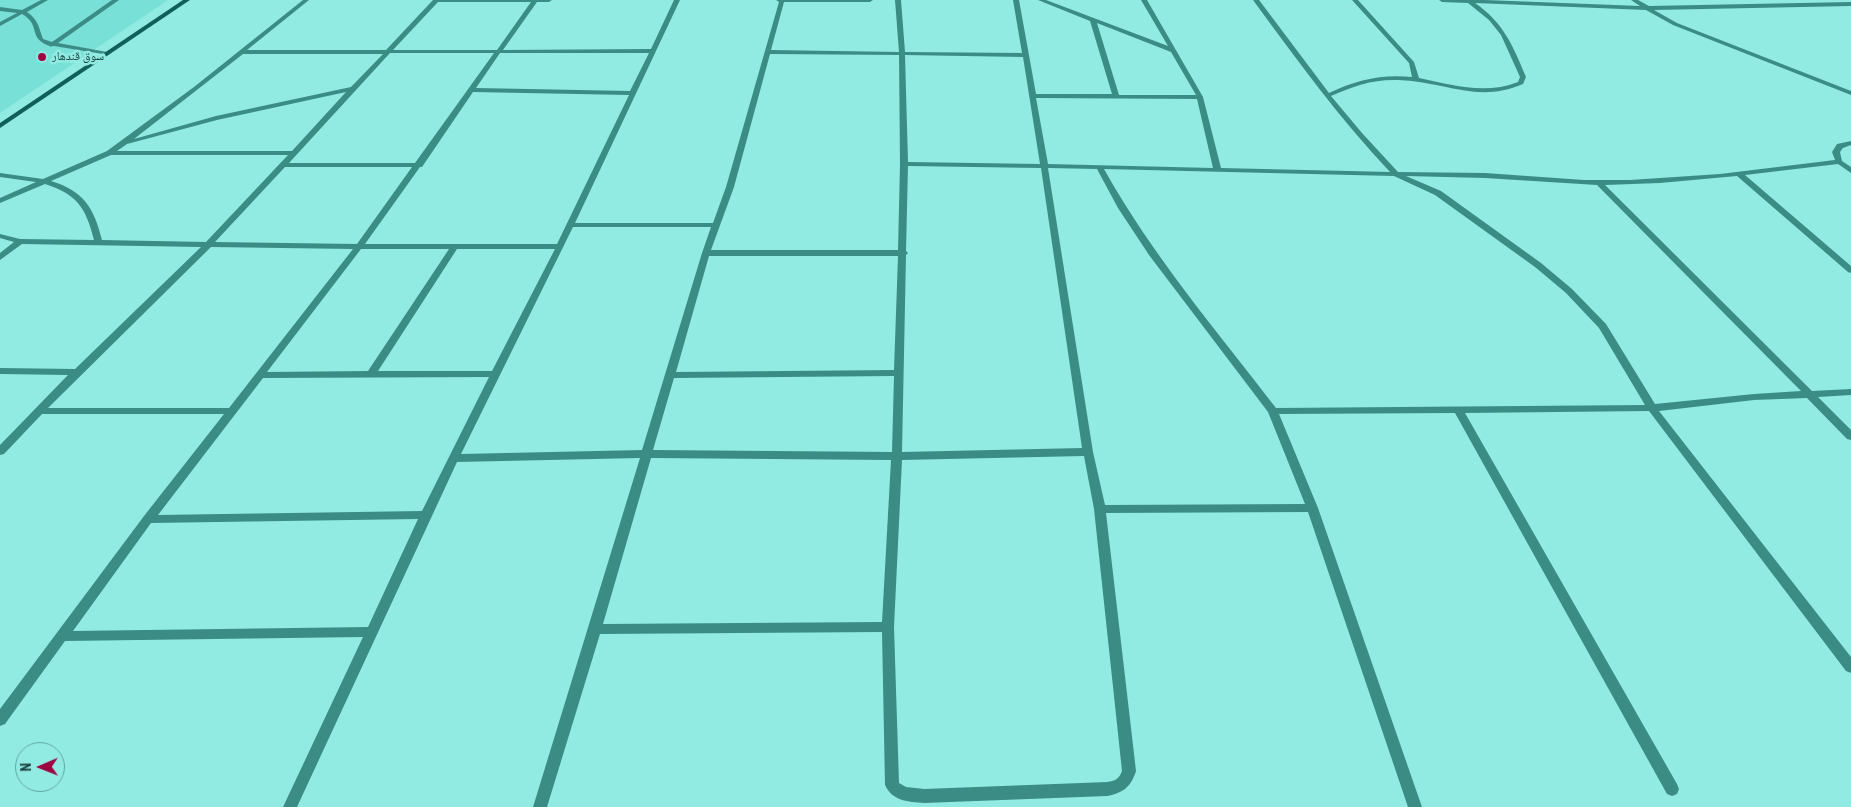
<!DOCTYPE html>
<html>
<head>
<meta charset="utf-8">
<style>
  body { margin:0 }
  #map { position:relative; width:1851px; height:807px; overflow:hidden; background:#91ebe3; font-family:"Roboto Condensed",sans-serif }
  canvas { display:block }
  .north { position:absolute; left:15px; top:742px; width:50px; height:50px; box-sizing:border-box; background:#91ebe3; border:1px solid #62a7a1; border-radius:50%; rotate:269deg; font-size:14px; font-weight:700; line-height:20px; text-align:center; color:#1c423f }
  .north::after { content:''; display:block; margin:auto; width:18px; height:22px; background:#a00140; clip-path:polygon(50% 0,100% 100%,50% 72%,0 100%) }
</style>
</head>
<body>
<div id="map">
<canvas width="1851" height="807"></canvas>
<div class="north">N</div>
</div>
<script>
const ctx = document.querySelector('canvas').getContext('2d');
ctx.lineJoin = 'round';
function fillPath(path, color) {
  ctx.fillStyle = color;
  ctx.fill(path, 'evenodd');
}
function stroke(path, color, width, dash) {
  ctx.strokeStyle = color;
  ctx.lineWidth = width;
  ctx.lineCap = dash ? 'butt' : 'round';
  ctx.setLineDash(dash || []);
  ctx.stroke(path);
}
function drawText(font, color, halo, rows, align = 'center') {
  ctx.font = font + ' "Roboto Condensed","Noto Naskh Arabic",sans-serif';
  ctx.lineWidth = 5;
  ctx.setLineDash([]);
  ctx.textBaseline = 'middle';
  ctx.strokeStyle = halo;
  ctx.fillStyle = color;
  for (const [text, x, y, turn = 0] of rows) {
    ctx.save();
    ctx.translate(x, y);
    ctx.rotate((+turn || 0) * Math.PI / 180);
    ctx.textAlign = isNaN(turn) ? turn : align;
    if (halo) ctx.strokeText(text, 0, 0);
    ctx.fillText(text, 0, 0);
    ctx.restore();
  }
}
fillPath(new Path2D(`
  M0 0H168L0 113Z`), '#79e0d8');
fillPath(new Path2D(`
  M41 0H48L27 12C38 19 39 28 43 39L52 42 112 0H119L58 43 107 52 109 53V55L54 46C47 47 53 47 47 45 28 37 41 25 22 14L0 26V22L17 13 0 11V7L22 10Z`), '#3c8c86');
fillPath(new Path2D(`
  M303 0H309L247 50H386L433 0H552L549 2H537L503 50 651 49 674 0H680L575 223H713L726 187 779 2 776 0H873L870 2H784L771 50 899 52 895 0H901L905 52 1022 53 1013 0H1019L1036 94H1112L1090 21 1038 0H1046L1168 46 1141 0H1147L1203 97 1221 168 1390 172C1339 118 1297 60 1253 0H1259L1329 93C1356 80 1382 74 1412 77L1409 63 1352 0H1358L1414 62 1419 78C1452 85 1485 95 1518 82L1520 77 1501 35 1489 20 1468 3 1442 2 1439 0H1485L1640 6 1631 0H1638L1649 6 1851 2V6L1654 10 1677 23 1851 91V95L1673 25 1646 10 1475 3C1504 23 1513 46 1526 77L1523 84C1477 104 1444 81 1398 80 1374 79 1353 86 1331 96L1362 133 1398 172 1485 173 1584 180H1630L1720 174 1835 160 1832 152 1837 144 1851 141V145L1843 148 1840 152 1842 161 1851 167V173L1838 164 1745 175 1851 266V273L1848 272 1737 176 1660 183 1605 185 1812 391 1851 389V395L1818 397 1851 430V440L1847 439 1807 398 1754 400 1659 411 1851 657V673L1846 671 1649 411 1465 413 1677 784 1679 789 1677 794 1672 796 1667 794 1455 413 1279 414 1318 508 1422 807H1408L1308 512 1106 513 1136 771C1131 787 1123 793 1107 796L924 803C909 802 892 801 885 785L882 632 600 634 547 807H533L640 458 457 462 297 807H283L363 637 65 641 5 724 0 726V709L144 516 224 414H42L4 454 0 455V445L68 375 0 374V368L75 369 201 247 22 244 0 260V253L14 242 0 238V234L20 239 94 240C86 208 77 194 45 184L0 203V198L36 182 0 177V173L43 179 107 151 194 87ZM438 2H531L497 50H393ZM1097 23 1171 52 1196 95H1119ZM390 53H494L415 163H289ZM500 53H649L630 91 476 88ZM243 54H383L351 87 216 116 134 139ZM770 54 899 55 900 164 898 250H711L734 187ZM905 55 1023 57 1040 164 908 162ZM346 92 292 151H117L127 144 217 120ZM473 92 629 95 557 244H365L420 167H422ZM1036 98 1197 99 1213 168 1048 164ZM111 155H288L206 242 102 240C94 208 84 191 51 181ZM908 166 1041 168 1082 448 902 452 906 255 908 253 906 251ZM285 167H412L357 244 215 242ZM1048 168 1097 169 1118 208 1149 255 1268 412 1305 504 1105 505 1093 452ZM1104 169 1394 176 1435 195 1535 267 1566 293 1599 328 1645 405 1276 408C1216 330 1152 255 1104 169ZM1406 176 1485 178 1597 185 1801 391 1754 394 1655 404 1606 324 1572 289 1541 263 1441 191ZM573 227H711L702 253 642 450 461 454ZM211 247 353 249 229 408H48ZM361 249H449L368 371 267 372ZM457 249H555L492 371H378ZM709 256H898L894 370 676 372ZM894 376 892 452 653 450 674 378ZM489 377 422 511 158 515 263 378ZM1084 456 1094 509 1122 771C1119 779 1115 781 1107 782L924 789 906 787 899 783 894 627 902 460ZM651 458 891 460 882 622 603 624ZM418 519 368 627 73 631 151 523Z`), '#3c8c86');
fillPath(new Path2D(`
  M183 0H190L0 128V123Z`), '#115f5b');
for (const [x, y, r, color] of [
  [42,57,5,"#a00140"]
]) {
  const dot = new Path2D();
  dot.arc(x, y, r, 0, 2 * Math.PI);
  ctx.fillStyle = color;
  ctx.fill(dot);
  stroke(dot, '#91ebe3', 2);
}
drawText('12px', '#1c423f', '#91ebe3', [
  ["سوق قندهار",52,57]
], 'left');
</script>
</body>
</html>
